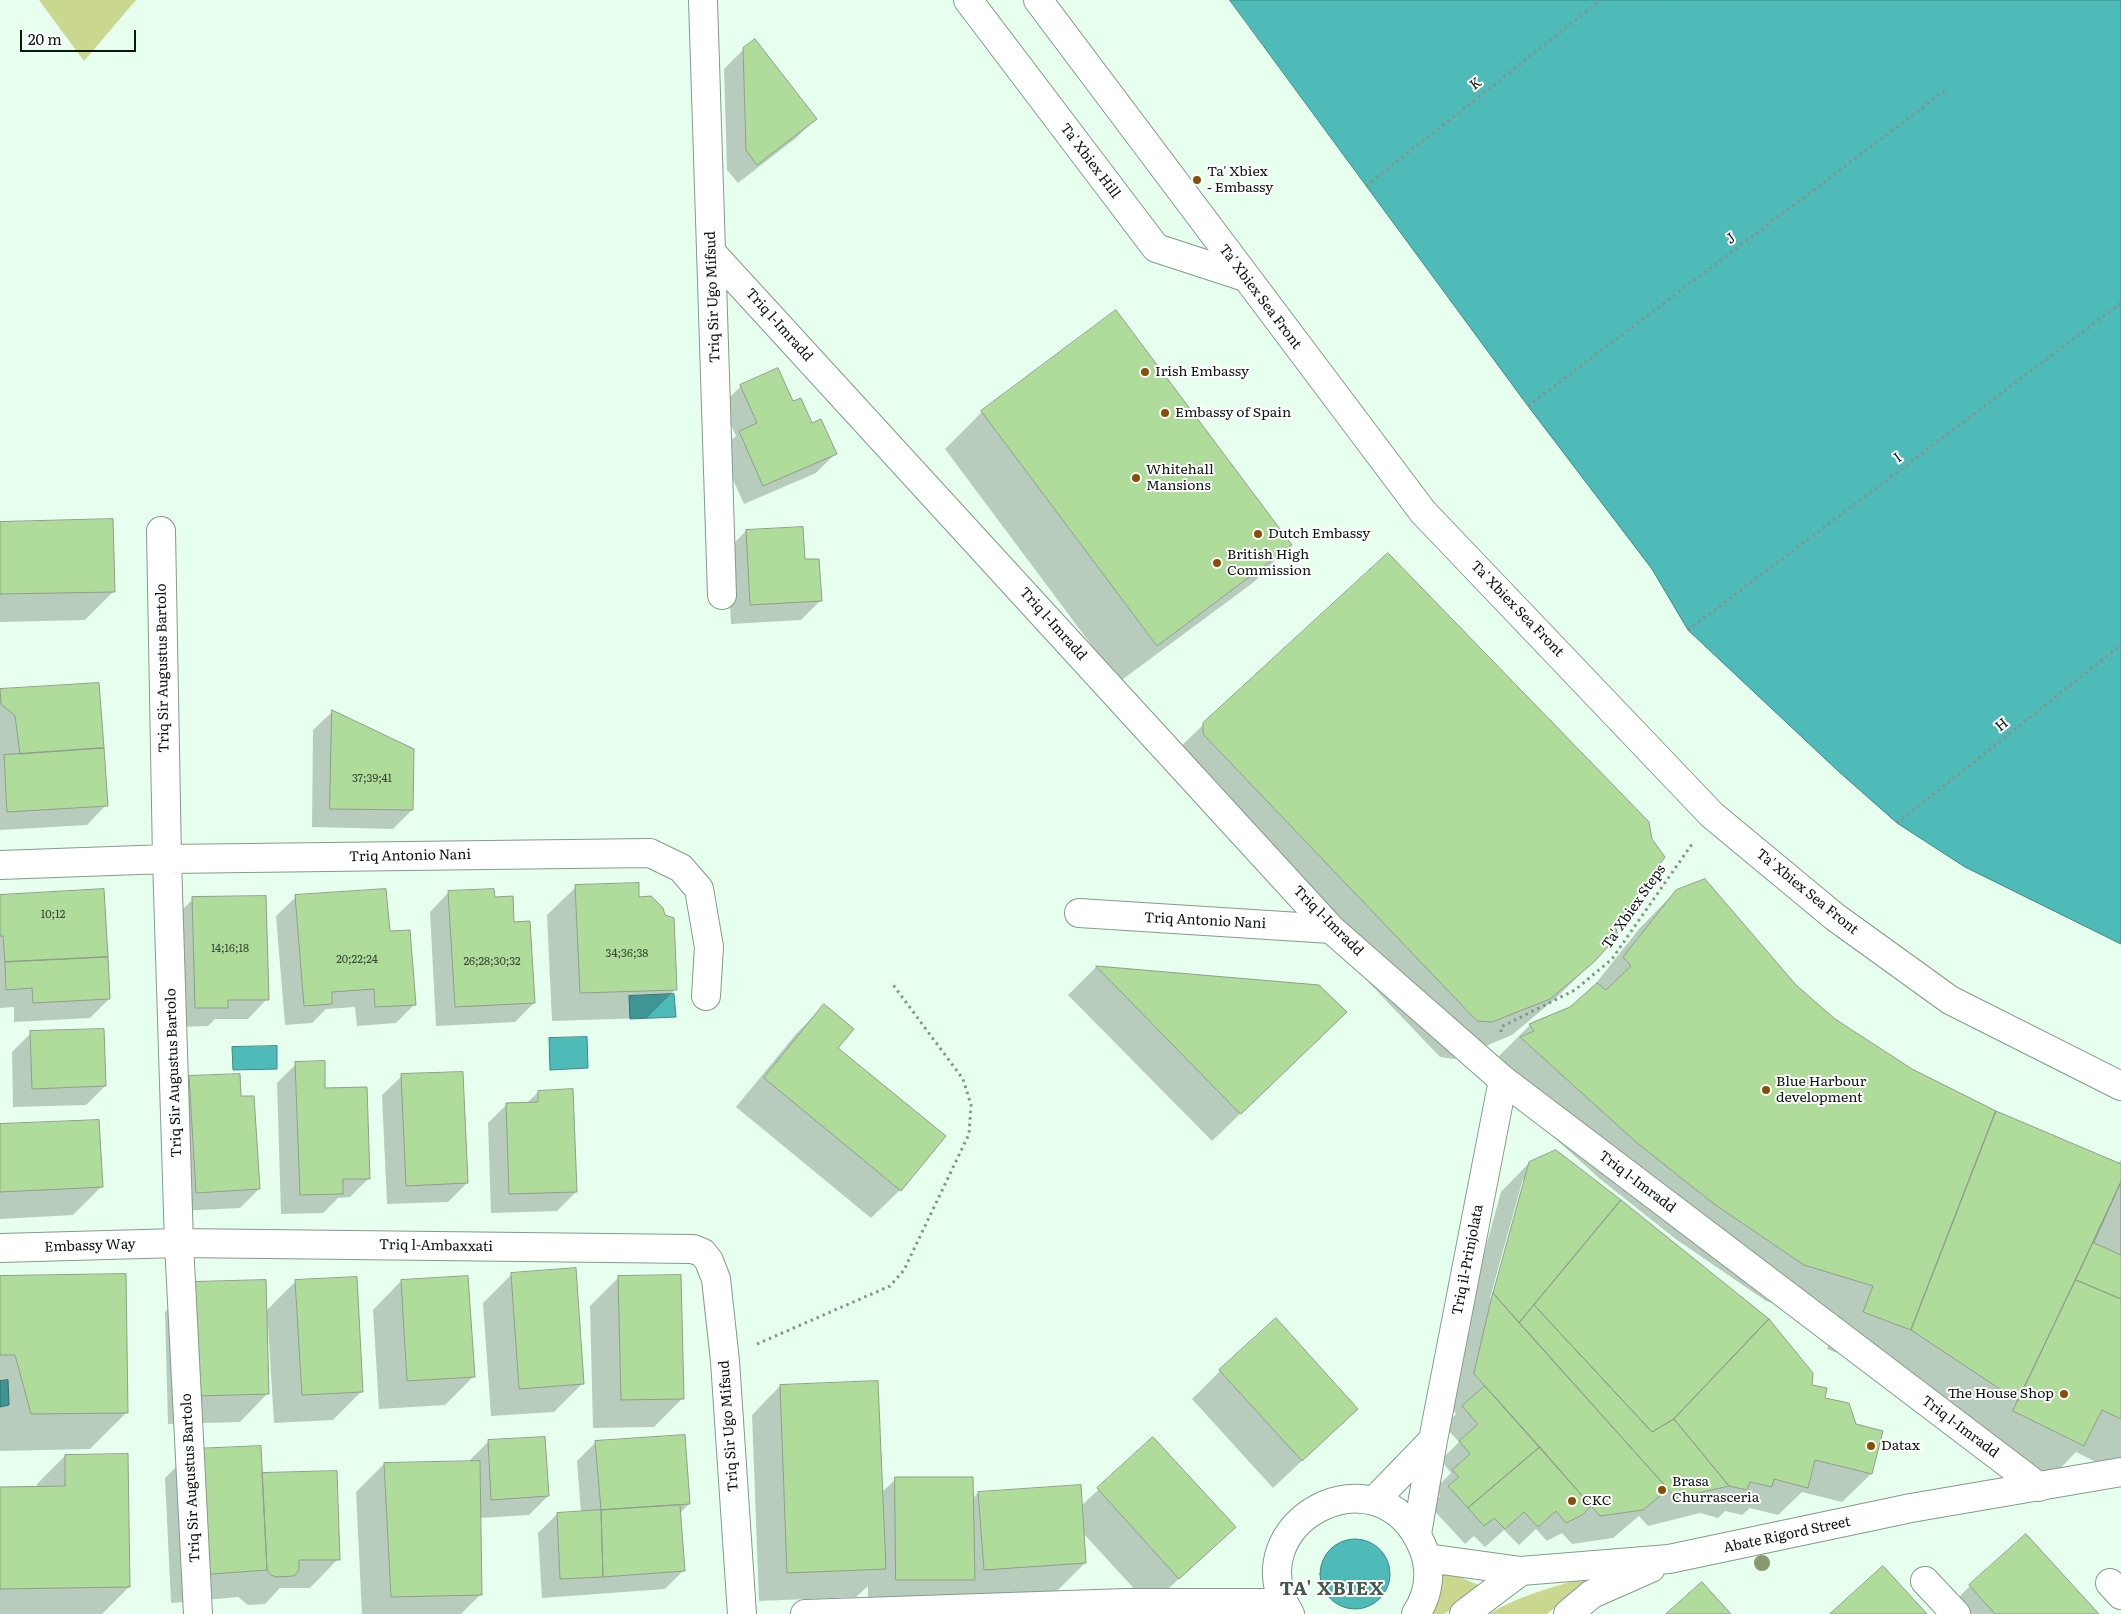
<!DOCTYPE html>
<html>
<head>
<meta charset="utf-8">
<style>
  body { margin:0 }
  #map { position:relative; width:2121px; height:1614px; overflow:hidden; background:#e7ffee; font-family:Literata,serif }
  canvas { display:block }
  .scale { position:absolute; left:20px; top:30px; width:116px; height:22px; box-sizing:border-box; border:2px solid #0d150f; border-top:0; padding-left:6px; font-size:15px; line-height:18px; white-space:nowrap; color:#0d150f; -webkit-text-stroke:4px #fff; paint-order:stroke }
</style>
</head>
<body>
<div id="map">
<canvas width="2121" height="1614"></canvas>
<div class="scale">20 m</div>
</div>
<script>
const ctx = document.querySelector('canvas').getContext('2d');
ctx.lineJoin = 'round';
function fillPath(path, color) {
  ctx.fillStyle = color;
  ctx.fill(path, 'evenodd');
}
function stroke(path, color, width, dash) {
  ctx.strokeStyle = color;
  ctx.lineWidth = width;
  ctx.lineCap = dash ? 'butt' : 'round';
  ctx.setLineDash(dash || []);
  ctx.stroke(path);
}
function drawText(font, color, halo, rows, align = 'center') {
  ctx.font = font + ' Literata,serif';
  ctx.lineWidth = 4;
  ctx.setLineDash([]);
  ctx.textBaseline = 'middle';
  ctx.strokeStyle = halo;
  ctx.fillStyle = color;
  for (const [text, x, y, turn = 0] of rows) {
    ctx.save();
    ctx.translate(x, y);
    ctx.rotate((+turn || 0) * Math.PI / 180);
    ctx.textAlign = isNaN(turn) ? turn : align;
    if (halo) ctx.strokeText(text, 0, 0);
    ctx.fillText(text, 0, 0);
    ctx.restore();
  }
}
fillPath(new Path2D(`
  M39 0H136L84 61Z
  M1438 1568 1486 1588 1444 1614H1422Z
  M1591 1576 1595 1581 1562 1602 1547 1614H1489C1520 1595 1556 1586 1591 1576Z`), '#cad88f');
const water = new Path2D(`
  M1230 0H2121V944L1965 867 1897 823 1837 770 1688 630 1652 569 1528 406Z
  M674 994 676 1017 630 1019 629 996Z
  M587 1037 588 1068 550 1070 549 1038Z
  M277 1046V1069L233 1070 232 1047Z
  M8 1380 9 1405 0 1407V1381Z
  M1320 1574a35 35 0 1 1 70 0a35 35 0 1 1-70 0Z`);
fillPath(water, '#4fbbb8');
stroke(water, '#3b8985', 1);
fillPath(new Path2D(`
  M744 49 815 119 796 138 738 183 727 170 724 69Z
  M741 386 793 403 835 454 816 473 744 504 720 451 736 436 722 405Z
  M982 412 1290 545 1254 582 1119 682 945 449Z
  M0 523 114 591 85 620 0 622Z
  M746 531 804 561 820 601 801 620 731 624 727 550Z
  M98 684 106 805 87 825 0 830V691Z
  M332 712 412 810 393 829 312 827 313 730Z
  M1204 724 1614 925 1593 962 1555 999 1512 1035 1455 1059 1440 1057 1167 771 1166 761Z
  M576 887 638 898 676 989 647 1018 552 1021 547 915Z
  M1676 891 1795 986 1834 1020 1911 1070 1996 1112 2117 1164 2121 1160V1458L2098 1463 2076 1452 2047 1482 1874 1367 1827 1349 1837 1323 1766 1301 1677 1240 1600 1179 1484 1074 1493 1062 1530 1025 1570 1008 1589 992 1639 929Z
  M449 892 494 898 513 923 534 1003 515 1022 436 1026 430 912Z
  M0 896 109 999 90 1018 14 1022V1007L0 1008Z
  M296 897 389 932 415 1004 396 1023 357 1026 355 1007 326 1009 312 1023 285 1025 276 916Z
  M193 899 267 999 248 1019H215L208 1026 176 1027 174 918Z
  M1096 967 1318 986 1317 1040 1212 1141 1068 995Z
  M824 1006 837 1049 944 1136 900 1190 871 1218 736 1107 796 1034Z
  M31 1033 105 1086 86 1105 13 1107 12 1052Z
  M296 1064 324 1089 369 1178 350 1197 338 1198 323 1213 281 1214 277 1083Z
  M402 1076 467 1183 448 1202 387 1204 382 1095Z
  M190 1077 240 1097 259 1189 240 1208 177 1211 170 1096Z
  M538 1092 576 1192 557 1211 491 1213 488 1123 507 1104 527 1103Z
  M0 1125 101 1187 73 1215 0 1219Z
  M1529 1163 1620 1201 1768 1320 1810 1386 1823 1399 1855 1425 1881 1432 1871 1474 1842 1502 1802 1492 1778 1515 1750 1508 1742 1515 1725 1511 1718 1518 1700 1513 1648 1526 1639 1516 1613 1538 1572 1544 1562 1533 1547 1541 1536 1529 1519 1545 1504 1530 1485 1547 1474 1536 1465 1544 1430 1506 1440 1496 1434 1490 1451 1473 1441 1460 1459 1442 1444 1426 1456 1414 1447 1403 1465 1322 1501 1192ZM1523 1179H1525L1493 1299 1490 1298Z
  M512 1274 582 1384 554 1412 491 1416 483 1303Z
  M0 1277 127 1412 90 1449 0 1451Z
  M618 1278 683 1398 654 1427 593 1428 590 1306Z
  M296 1281 361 1392 333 1420 274 1423 268 1325H266L268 1393 240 1422 168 1424 165 1312 193 1283 266 1311Z
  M401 1281 473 1377 445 1405 379 1409 373 1310Z
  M1220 1371 1357 1409 1273 1488 1192 1399Z
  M780 1386 882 1492 896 1479 972 1499 978 1493 1081 1506 1153 1439 1234 1527 1150 1606 1083 1533 1085 1563 1057 1591 954 1598 868 1608V1586L856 1597 759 1601 752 1415Z
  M489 1441 548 1496 529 1515 480 1518 481 1594 461 1614H362L356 1492 384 1464 470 1463V1460Z
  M596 1442 689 1504 680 1513 684 1570 665 1589 542 1598 538 1533 557 1514 581 1513 577 1461Z
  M193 1450 261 1475 338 1559 310 1588H280L265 1604 248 1605 238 1597 171 1603 165 1478Z
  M65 1456 129 1587 102 1614H0V1488L37 1487V1484Z
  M1970 1586 2097 1614H1942Z`), '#0003');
const building = new Path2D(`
  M755 39 817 119 757 165 746 150 743 48Z
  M1116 310 1292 545 1157 646 981 411Z
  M778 368 793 401 801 398 812 423 821 419 837 454 763 486 739 431 757 423 740 385Z
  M113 519 115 592 0 594V522Z
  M803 527 805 559H819L822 601 750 605 746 530Z
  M1388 553 1649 822 1652 839 1665 857 1615 925 1618 936 1594 962 1550 999 1492 1022 1477 1021 1203 734V723Z
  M99 683 104 748 20 754 15 716 1 704 0 689Z
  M332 710 414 749 413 810 330 809Z
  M104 748 108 806 7 812 4 755Z
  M1705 879 1796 985 1835 1019 1912 1069 1996 1111 1911 1330 1863 1312 1873 1286 1804 1265 1714 1204 1636 1142 1520 1037 1534 1031 1529 1024 1570 1007 1597 983 1606 990 1631 966 1623 957 1676 890Z
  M639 883V897L651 896 663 908 665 915 674 918 677 990 580 993 575 885Z
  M104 889 108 957 5 962 3 936H0V895Z
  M386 889 390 931 410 930 416 1005 375 1007 374 989 332 992V1004L304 1006 295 895Z
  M494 889 495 897 513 896 514 922 530 921 535 1003 455 1007 448 891Z
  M266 896 269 1000H228V1008H195L192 897Z
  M108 957 110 999 33 1003 32 988 6 990 5 962Z
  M1096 966 1319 985 1347 1012 1241 1114Z
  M824 1004 854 1029 838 1048 946 1136 901 1191 764 1078Z
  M104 1029 106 1086 32 1089 30 1031Z
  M325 1061V1088L367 1087 370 1179H343V1194L300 1195 295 1062Z
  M463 1072 468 1183 406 1186 401 1074Z
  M240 1074 241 1096H254L260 1189 196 1193 189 1076Z
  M573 1089 577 1192 509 1194 506 1103 538 1102V1091Z
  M1996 1111 2121 1164V1182L2018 1401 1911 1330Z
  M99 1120 103 1187 0 1192V1124Z
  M1556 1150 1621 1200 1519 1323 1493 1293 1529 1162Z
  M2121 1182V1255L2094 1243Z
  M2121 1182V1299L2076 1280Z
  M1621 1200 1769 1319 1674 1419 1652 1432 1534 1305Z
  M576 1268 584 1384 519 1389 511 1273Z
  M126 1274 128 1413 31 1414 15 1355H0V1276Z
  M681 1275 684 1399 621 1400 618 1276Z
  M468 1276 475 1377 407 1381 401 1280Z
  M357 1277 363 1392 302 1395 295 1280Z
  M266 1280 269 1394 196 1396 193 1282Z
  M2076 1280 2121 1299V1419L2102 1410 2084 1446 2013 1411Z
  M1493 1293 1668 1489 1643 1510 1600 1516 1474 1374Z
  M1534 1305 1652 1432 1674 1419 1729 1486 1676 1498 1519 1323Z
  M1276 1318 1358 1409 1302 1461 1219 1370Z
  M1769 1319 1813 1373 1812 1385 1827 1388 1825 1398 1849 1403 1856 1424 1883 1431 1872 1474 1815 1460 1808 1488 1774 1479 1772 1487 1750 1482 1747 1490 1729 1486 1674 1419Z
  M878 1381 886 1569 787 1573 780 1385Z
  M1485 1386 1540 1447 1468 1508 1448 1486 1459 1477 1452 1470 1470 1454 1459 1441 1478 1424 1462 1406Z
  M685 1435 690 1504 601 1510 595 1441Z
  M545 1437 549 1496 491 1500 488 1440Z
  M1153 1437 1236 1527 1179 1579 1097 1488Z
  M261 1446 267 1570 199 1575 193 1449Z
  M1540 1447 1591 1506 1582 1515 1566 1523 1556 1511 1538 1527 1524 1512 1505 1529 1494 1518 1484 1526 1468 1508Z
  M128 1454 130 1587 0 1589V1487L65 1486V1455Z
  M480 1461 482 1595 391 1597 384 1463Z
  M337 1471 340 1560H299V1570L294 1576 276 1577 271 1575 267 1570 262 1473Z
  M895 1477H973L975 1580H896Z
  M1081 1485 1086 1563 984 1570 978 1492Z
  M680 1505 685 1571 603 1577 601 1510Z
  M601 1510 603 1577 560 1579 557 1513Z
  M2026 1534 2099 1614H1995L1969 1585Z
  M1883 1566 1927 1614H1830Z
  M1702 1582 1731 1614H1666Z`);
fillPath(building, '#afdc9b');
stroke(building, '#909e8a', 1);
const street = new Path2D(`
  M703 0 722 595
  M968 0 1156 248 1245 277
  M711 252 1331 929 1503 1080 2039 1487
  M161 531 167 859 179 1243 198 1614
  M0 865 167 859 650 853 681 868 699 889 709 947 706 996
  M1079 913 1331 929
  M0 1248 179 1243 693 1249 703 1253 709 1261 716 1279 725 1361 742 1614
  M1374 1501 1433 1440
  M1417 1534 1433 1440 1503 1080
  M1427 1558 1521 1571
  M1925 1581 1956 1614
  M2110 1583 2121 1595
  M805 1614 1126 1603H1283
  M1290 1614C1233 1523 1380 1444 1423 1548 1432 1571 1429 1594 1416 1614`);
const secondary = new Path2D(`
  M1038 0 1423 512 1712 815 1835 917 1950 1000 2121 1086
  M1464 1614 1521 1571 1669 1559 1911 1508 2121 1472
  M1568 1614 1592 1594 1651 1568`);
stroke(street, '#849a8b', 30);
stroke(secondary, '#849a8b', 30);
stroke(new Path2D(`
  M1366 186 1601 0
  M1528 406 1947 89
  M1688 630 2121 303
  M1897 823 2121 645
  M1501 1032V1027L1575 990 1612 959 1692 844
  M757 1344 890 1286 904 1270 969 1134 971 1105 963 1079 891 982`), '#849589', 3, [2.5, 4]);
stroke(street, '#fff', 28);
stroke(secondary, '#fff', 28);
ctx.fillStyle = '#889870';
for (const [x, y] of [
  [1762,1563]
]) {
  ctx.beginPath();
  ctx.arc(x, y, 8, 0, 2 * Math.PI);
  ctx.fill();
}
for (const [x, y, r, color] of [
  [1197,180,5,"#894e08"],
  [1145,372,5,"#894e08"],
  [1165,413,5,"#894e08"],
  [1136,478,5,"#894e08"],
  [1258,534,5,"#894e08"],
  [1217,563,5,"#894e08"],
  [1766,1090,5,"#894e08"],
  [2064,1394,5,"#894e08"],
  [1871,1446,5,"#894e08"],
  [1662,1490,5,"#894e08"],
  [1572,1501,5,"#894e08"]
]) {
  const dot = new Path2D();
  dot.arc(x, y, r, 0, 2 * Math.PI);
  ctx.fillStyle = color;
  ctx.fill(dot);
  stroke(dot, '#fff', 2);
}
drawText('11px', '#364732', null, [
  ["37;39;41",372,779],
  ["10;12",53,915],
  ["14;16;18",230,949],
  ["34;36;38",627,954],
  ["20;22;24",357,960],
  ["26;28;30;32",492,962]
]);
drawText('14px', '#0d150f', '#fff', [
  ["K",1476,84,-38],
  ["Ta' Xbiex Hill",1090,161,53],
  ["J",1731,239,-37],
  ["Triq Sir Ugo Mifsud",713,297,-92],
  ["Ta' Xbiex Sea Front",1260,297,53],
  ["Triq l-Imradd",779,325,48],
  ["I",1898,458,-37],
  ["Ta' Xbiex Sea Front",1517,609,46],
  ["Triq l-Imradd",1053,624,48],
  ["Triq Sir Augustus Bartolo",163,668,-91],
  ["H",2002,725,-39],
  ["Triq Antonio Nani",410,856,-1],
  ["Ta' Xbiex Sea Front",1807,892,39],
  ["Ta' Xbiex Steps",1634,907,-55],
  ["Triq Antonio Nani",1205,921,3],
  ["Triq l-Imradd",1328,921,45],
  ["Triq Sir Augustus Bartolo",174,1073,-92],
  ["Triq l-Imradd",1637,1182,37],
  ["Embassy Way",90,1246,-2],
  ["Triq l-Ambaxxati",436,1246,1],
  ["Triq il-Prinjolata",1468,1260,-79],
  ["Triq Sir Ugo Mifsud",729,1426,-94],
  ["Triq l-Imradd",1960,1427,37],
  ["Triq Sir Augustus Bartolo",191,1478,-93],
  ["Abate Rigord Street",1787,1535,-12]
]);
drawText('14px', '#0d150f', '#fff', [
  ["Ta' Xbiex",1207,172],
  ["- Embassy",1207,188],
  ["Irish Embassy",1155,372],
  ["Embassy of Spain",1175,413],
  ["Whitehall",1146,470],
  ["Mansions",1146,486],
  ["Dutch Embassy",1268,534],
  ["British High",1227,555],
  ["Commission",1227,571],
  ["Blue Harbour",1776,1082],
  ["development",1776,1098],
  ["The House Shop",2054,1394,"right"],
  ["Datax",1881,1446],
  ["Brasa",1672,1482],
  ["Churrasceria",1672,1498],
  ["CKC",1582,1501]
], 'left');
ctx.letterSpacing = '1px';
drawText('bold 19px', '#465a4c', '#fff', [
  ["TA' XBIEX",1332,1589]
]);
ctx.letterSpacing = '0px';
</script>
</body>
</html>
